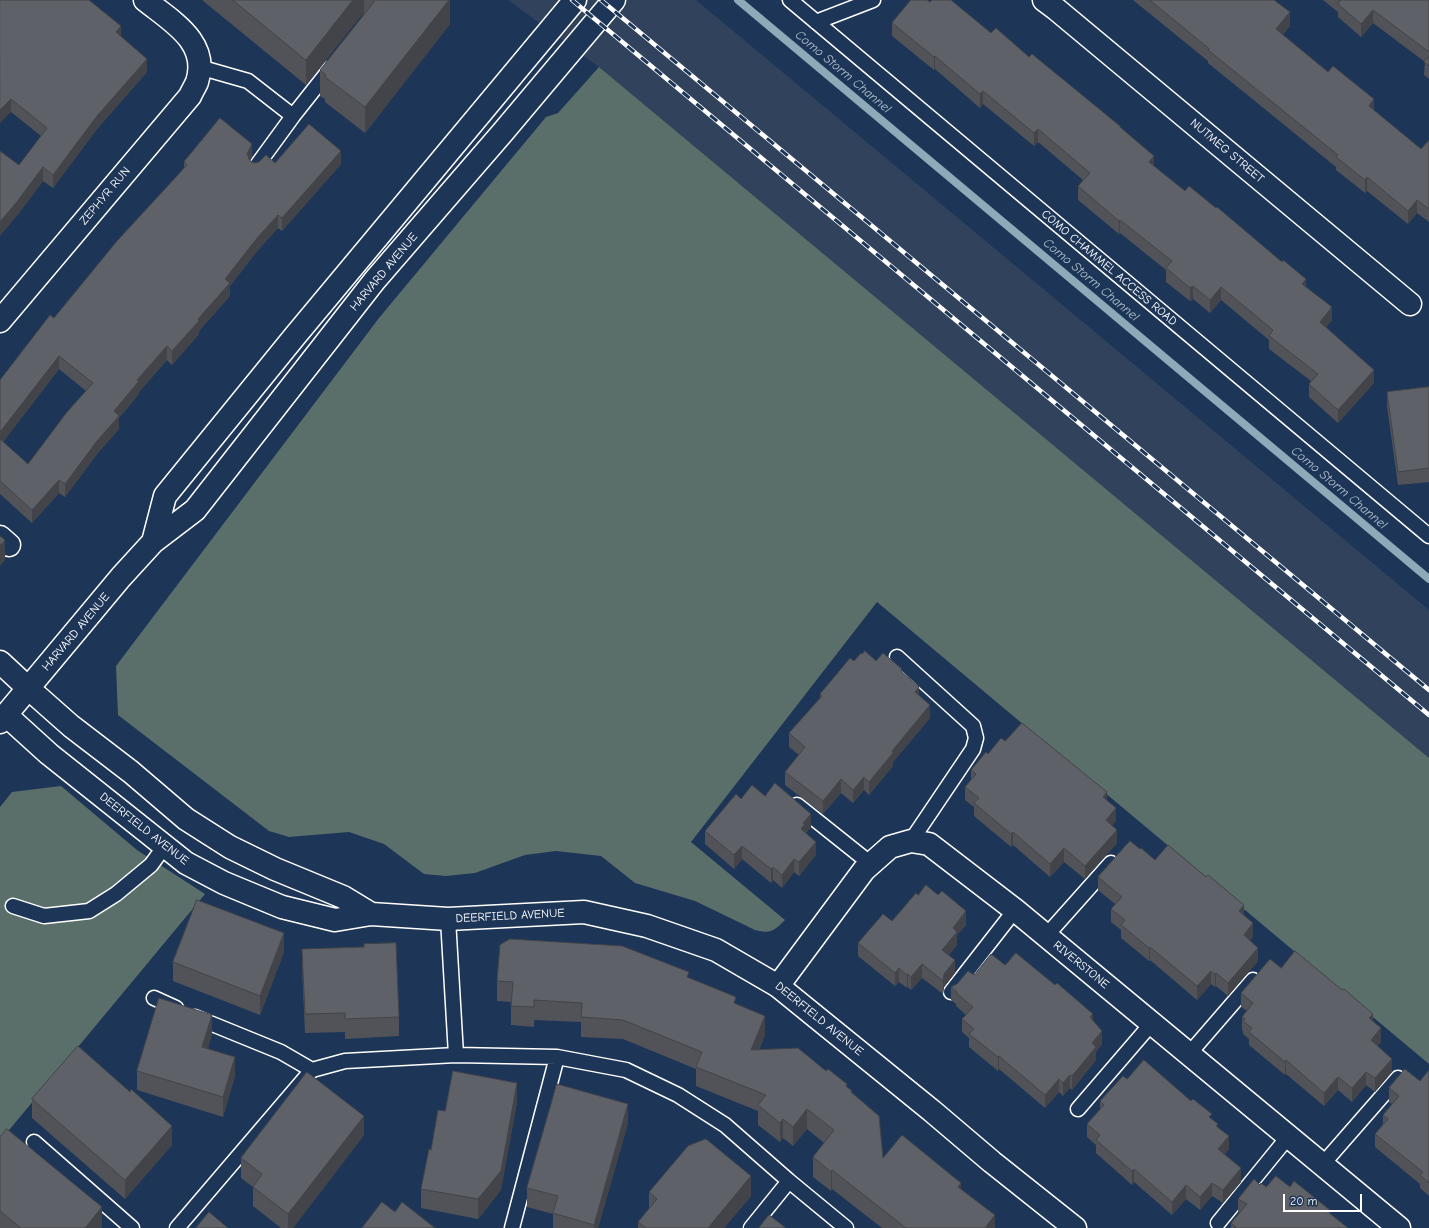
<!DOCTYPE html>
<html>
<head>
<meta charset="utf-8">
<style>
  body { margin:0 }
  #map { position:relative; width:1429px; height:1228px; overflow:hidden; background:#1d3557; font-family:"Comic Neue",sans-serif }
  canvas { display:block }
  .scale { position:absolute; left:1283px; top:1194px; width:79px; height:18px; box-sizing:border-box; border:2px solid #fff; border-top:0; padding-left:5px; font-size:12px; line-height:14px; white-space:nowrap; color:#fff; -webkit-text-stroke:3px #1d3557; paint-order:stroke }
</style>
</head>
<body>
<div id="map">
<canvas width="1429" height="1228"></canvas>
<div class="scale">20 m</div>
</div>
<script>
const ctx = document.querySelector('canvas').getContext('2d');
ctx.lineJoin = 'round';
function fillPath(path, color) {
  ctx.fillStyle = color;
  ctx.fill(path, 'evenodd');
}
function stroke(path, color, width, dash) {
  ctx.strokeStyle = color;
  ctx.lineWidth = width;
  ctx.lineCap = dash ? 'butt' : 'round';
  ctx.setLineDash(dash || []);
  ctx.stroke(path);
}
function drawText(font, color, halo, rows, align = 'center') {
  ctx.font = font + ' "Comic Neue",sans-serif';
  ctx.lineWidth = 3;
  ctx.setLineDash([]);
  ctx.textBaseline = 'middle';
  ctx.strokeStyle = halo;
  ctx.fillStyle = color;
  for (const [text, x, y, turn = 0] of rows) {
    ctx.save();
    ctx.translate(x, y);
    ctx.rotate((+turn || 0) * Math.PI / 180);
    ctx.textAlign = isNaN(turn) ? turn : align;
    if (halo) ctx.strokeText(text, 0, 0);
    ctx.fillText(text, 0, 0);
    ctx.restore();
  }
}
fillPath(new Path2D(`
  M508 0H696L1429 610V758L599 67Z`), '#30425c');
fillPath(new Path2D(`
  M599 67 1429 758V1064L877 602 691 842 785 920C774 931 771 934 755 930L695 901 635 883 601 856 556 851 525 855 475 873 446 876 424 874 384 844 349 832 289 837 269 831 118 715 116 666 379 318 546 117 558 113Z
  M61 786 137 850 205 894 0 1141V807L12 792Z`), '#5a6f6a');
stroke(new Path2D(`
  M738 0 1429 579`), '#8ea9b8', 8);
const lane = new Path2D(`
  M790 0 1429 536
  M816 22 873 0
  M199 67 248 81 293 116 331 68
  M255 168 293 116
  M897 657 973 726 976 738 973 749 911 841
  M797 805 871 864
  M13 906 44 916 89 911 116 894 151 865 164 847
  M448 919 456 1055
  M1046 936 1111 863
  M951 992 1015 910
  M154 998 176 1008
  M195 1017 281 1052 312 1070
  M1189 1054 1253 980
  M1078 1109 1152 1023
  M34 1142 132 1228
  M1322 1165 1398 1078
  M1218 1223 1288 1137
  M177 1228 312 1070 345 1061 456 1055 557 1057 626 1070 678 1095 725 1125 789 1181 846 1228
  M512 1228 557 1057
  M751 1228 789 1181`);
const street = new Path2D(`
  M1044 0 1056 9 1410 304
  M0 321 190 96C192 91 195 87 197 82 210 42 171 21 145 0
  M0 537 9 545
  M0 662 28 688
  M778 986 864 870 890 847 911 841 929 844 1015 910 1399 1228`);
const secondary = new Path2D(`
  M153 542 165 496 295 336 575 0
  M28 688 71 726 131 772 186 819 230 847 275 869 343 897 371 914
  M6 715 49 754 186 863 224 883 282 907 335 920 371 914 448 919 584 912 647 926 716 950 778 986 932 1111 992 1162 1075 1228
  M0 722 121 577 153 542 195 510 375 280 503 132 614 0`);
stroke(lane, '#fff', 17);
stroke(street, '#fff', 25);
stroke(secondary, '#fff', 25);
stroke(lane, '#1d3557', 14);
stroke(street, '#1d3557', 22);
stroke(secondary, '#1d3557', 22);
const rail = new Path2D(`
  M572 0 1429 715
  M601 0 1429 690`);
stroke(rail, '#fff', 4.5);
stroke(rail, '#1d3557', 3, [9]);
fillPath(new Path2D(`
  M0 0 121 36 147 72 97 129 53 188 43 181 16 217 19 165 41 136 11 112Z
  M202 0H450V24L365 133 325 102V99L320 96V70L364 14 360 17 306 85Z
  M1133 0H1274L1290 26 1282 35 1421 149 1429 140V222L1417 213 1408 224 1367 191 1365 193 1336 170V167L1208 63V61Z
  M1323 0H1429V79L1424 75 1425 62 1373 23 1361 37 1338 17V12Z
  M930 2 991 33 1029 57 1120 127 1154 167 1306 286 1332 320 1326 327 1374 383 1338 423 1309 397V384L1311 381 1269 349V340L1221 300 1210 313 1193 299 1190 301 1166 282V270L1120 233 1119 234 1078 200V186L1083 180 1038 142 1034 146 983 104 980 108 935 69 934 70 892 36V23Z
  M252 157 250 161 254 163H275L341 164 282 231 278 228 258 250 230 286V296L199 331V334L172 365 167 360 139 392V394L119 418V429L97 454 65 497 59 493 32 523 0 494V380L184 168V162ZM59 369 86 391 28 464 3 442Z
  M1429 387V482L1398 485 1387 406V392Z
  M854 661H876L902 673 919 696 930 718 893 762V766L869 795 864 790 853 803 841 793 823 814 785 785V772L799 755 789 747V733L820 698V694Z
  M1005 741 1107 800 1116 821 1112 825 1117 843 1085 879 1064 862 1050 877 1013 845 1011 847 974 816V807L965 800V787L971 780V770L988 754Z
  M765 796 811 827 806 833 816 855 799 876 794 872 782 888 773 880 771 883 742 859 734 869 705 844V831L741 799Z
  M1140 849 1155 860 1244 915 1253 936 1250 941 1258 961 1228 996 1216 986 1215 987 1211 984 1197 1000 1150 960 1149 961 1121 938V930L1111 922V909L1115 904 1098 890V877Z
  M918 895 966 925 957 935V945L949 955 955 973 944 987 943 994 922 978 911 990 908 987 907 988 899 982 895 986 858 956V943L892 921Z
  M302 949 399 1017V1036L345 1039V1032L305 1033 302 968Z
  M284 952 260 1015 173 981V962Z
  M1005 965 1093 1021 1102 1044 1096 1052V1060L1072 1090 1070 1088 1063 1096 1059 1092 1045 1108 999 1069 998 1071 969 1047V1038L962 1032V1019L966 1015 956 1006V1004L951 1000V987L957 984 974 975Z
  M1281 968 1342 990 1373 1021 1381 1042 1377 1046 1392 1072 1375 1092 1366 1085 1352 1102 1338 1090 1324 1106 1286 1074 1285 1075 1249 1045V1039L1243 1034V1031L1242 1030V1017L1247 1011 1241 1007V993Z
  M689 978 736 1004 765 1035 759 1050 826 1071 847 1087 852 1093 883 1158 961 1189 995 1228H882L832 1189 831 1191 813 1177V1157L824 1143 807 1129 793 1146 783 1138 780 1142 758 1125V1111L696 1086V1069L623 1039 581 1037V1022L534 1020V1027L511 1025V1002L497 1001V981Z
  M212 1034 208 1048 235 1076 223 1117 137 1090V1071Z
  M1429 1070V1196L1420 1188V1184L1375 1147V1134L1383 1124V1115L1392 1104 1389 1102V1088L1420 1081Z
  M1127 1079 1212 1119 1218 1127 1229 1149 1224 1155 1241 1182 1223 1203 1212 1196 1200 1210 1186 1199 1172 1215 1134 1182 1132 1185 1096 1153V1145L1087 1137V1124L1100 1109V1101Z
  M32 1099 172 1145 125 1199 32 1118Z
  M517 1102 501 1190 478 1219 421 1208V1189L431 1150 445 1111Z
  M628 1123 598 1228H553V1214L527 1207V1188Z
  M364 1135 293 1228H281L253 1206V1187L241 1178V1158Z
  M0 1137 102 1227 101 1228H0Z
  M1260 1185 1266 1187H1290L1331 1214 1348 1228H1231V1223L1240 1213 1238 1212V1199Z
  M649 1192 751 1196 724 1228H638V1222L649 1209Z`), '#515359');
fillPath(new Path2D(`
  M353 0H364V14L360 17 306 85V60Z
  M449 0H450V24L365 133V107Z
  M1373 10V23L1361 37V24Z
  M1290 12V26L1276 43V29Z
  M121 26V39L116 32Z
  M935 56V69L934 70V57Z
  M147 59V72L97 129 53 188V175L97 116Z
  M983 91V104L980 108V94Z
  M11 99V112L0 123V110Z
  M1374 99V112L1369 106Z
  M1038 129V142L1034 146V133Z
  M252 144V157L247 167V154Z
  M341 151V164L282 231V218Z
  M1154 156V169L1149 162Z
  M43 167V181L16 217 0 236V222Z
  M1367 177V191L1365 193V180Z
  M1417 200V213L1408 224V211Z
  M278 215V228L258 250 230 286V296L199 331V334L172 365V351L225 279 258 237Z
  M1120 220V233L1119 234V221Z
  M1306 279V293L1302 284Z
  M1193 286V299L1190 301V288Z
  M1221 287V300L1210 313V300Z
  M1332 307V320L1320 335V322Z
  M167 346V360L139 392V394L119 418V429L97 454 65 497V484L114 411 137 380Z
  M59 356V369L0 446V432Z
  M1374 370V383L1338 423V410Z
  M59 480V493L32 523V510Z
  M5 540V560L0 566V546Z
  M919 687V700L915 692Z
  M930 705V718L893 762V766L869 795V782L892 751Z
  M864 777V790L853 803V790Z
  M841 779V793L823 814V801Z
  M1107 792V805L1103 797Z
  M1116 808V821L1106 833V820Z
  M811 814V827L805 834 801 829 803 823Z
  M1117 830V843L1085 879V866Z
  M1013 832V845L1011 847V834Z
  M816 842V855L799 876V862Z
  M742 846V859L734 869V855Z
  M1064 848V862L1050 877V864Z
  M794 859V872L782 888V875Z
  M773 867V880L771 883V869Z
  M1244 905V919L1239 911Z
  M966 911V925L957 935V945L942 963V950L953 928Z
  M1253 923V936L1244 948V935Z
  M284 933V952L260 1015V996Z
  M1150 947V960L1149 961V948Z
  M1258 948V961L1228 996V983Z
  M955 960V973L944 987 943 994V981L944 974Z
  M922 964V978L911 990V977Z
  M899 968V982L895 986V973Z
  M1211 971V984L1197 1000V986Z
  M1216 973V986L1215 987V974Z
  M908 974V987L907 988V975Z
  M1093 1014V1027L1090 1017Z
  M1373 1014V1027L1369 1018Z
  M212 1015V1034L202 1066V1047Z
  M765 1016V1035L751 1069V1050Z
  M1381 1028V1042L1371 1054V1040Z
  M1102 1031V1044L1096 1052V1060L1072 1090V1076L1092 1043Z
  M999 1056V1069L998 1071V1057Z
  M235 1057V1076L223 1117V1097Z
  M1392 1059V1072L1375 1092V1078Z
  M1286 1060V1074L1285 1075V1062Z
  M1366 1072V1085L1352 1102V1088Z
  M1070 1075V1088L1063 1096V1083Z
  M1338 1077V1090L1324 1106V1093Z
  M1059 1079V1092L1045 1108V1095Z
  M517 1083V1102L501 1190 478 1219V1199Z
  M628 1104V1123L598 1228H594V1225Z
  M807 1109V1129L793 1146V1127Z
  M364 1116V1135L293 1228H288V1214Z
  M783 1119V1138L780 1142V1123Z
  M172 1126V1145L125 1199V1180Z
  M1229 1136V1149L1218 1163V1149Z
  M1241 1168V1182L1223 1203V1190Z
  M1134 1169V1182L1132 1185V1171Z
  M832 1170V1189L831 1191V1172Z
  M751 1176V1196L724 1228H708Z
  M961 1183V1203L958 1187Z
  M1212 1183V1196L1200 1210V1197Z
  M1186 1185V1199L1172 1215V1202Z
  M102 1207V1227L101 1228H85Z
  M995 1215V1228H985Z`), '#424449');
const building = new Path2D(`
  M0 0H89L121 26 116 32 147 59 97 116 53 175 43 167 16 203 0 222V151L19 165 47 128 11 99 0 110Z
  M233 0H353L306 60Z
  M374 0H449L365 107 325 77 326 75 320 70 374 2Z
  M911 0H927L930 2 932 0H951L991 33 996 28 1029 57 1032 54 1120 126V127L1154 156 1149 162 1185 191 1189 186 1216 208 1217 207 1282 262 1283 260 1306 279 1302 284 1332 307 1320 322 1374 370 1338 410 1309 384 1318 374 1269 336 1273 330 1221 287 1210 300 1193 286 1190 288 1166 268 1172 261 1120 220 1119 221 1078 186 1090 173 1038 129 1034 133 983 91 980 94 935 56 934 57 892 23Z
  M1150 0H1274L1290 12 1276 29 1328 72 1333 66 1374 99 1369 106 1421 149 1429 140V209L1417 200 1408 211 1367 177 1365 180 1336 157 1338 155 1208 50 1209 49Z
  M1339 0H1429V52L1373 10 1361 24 1338 4 1340 1Z
  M1429 57V66L1424 62Z
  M220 118 252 144 247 154 250 161 254 163 259 162 266 155 275 163 309 124 341 151 282 218 278 215 258 237 225 279 230 283 198 319 199 321 172 351 167 346 137 380 139 381 114 411 119 416 97 441 65 484 59 480 32 510 0 481V439L28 464 67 412 93 383 59 356 0 432V380L50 315 54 318 117 241 187 165 184 162Z
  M1429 387V468L1398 472 1387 392Z
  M0 536 5 540 0 546Z
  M865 651 876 661 883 653 902 669 901 671 919 687 915 692 930 705 892 751 893 753 869 782 864 777 853 790 841 779 823 801 785 772 805 747 789 733 822 696 820 694 850 658 854 661 861 653 862 654Z
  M1022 723 1107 792 1103 797 1116 808 1106 820 1117 830 1085 866 1064 848 1050 864 1013 832 1011 834 974 803 979 798 965 787 976 774 971 770 986 752 988 754 1001 738 1005 741Z
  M775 783 811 814 803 823 805 824 801 829 816 842 799 862 794 859 782 875 773 867 771 869 742 846 734 855 705 831 736 794 741 799 752 785 765 796Z
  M1130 841 1140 849 1141 848 1155 860 1168 845 1206 877 1208 875 1244 905 1239 911 1253 923 1244 935 1258 948 1228 983 1216 973 1215 974 1211 971 1197 986 1150 947 1149 948 1121 925 1125 920 1111 909 1122 897 1098 877Z
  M926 885 938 895 942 891 966 911 953 928 957 932 942 950 955 960 944 974 943 981 922 964 911 977 908 974 907 975 899 968 895 973 858 943 883 914 892 921 916 893 918 895Z
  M197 900 284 933 260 996 173 962Z
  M510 939 622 946 689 972 687 977 736 997 734 1003 765 1016 751 1050 798 1048 826 1071 828 1069 847 1084 846 1086 852 1091 851 1092 879 1116 883 1158 902 1135 961 1183 958 1187 995 1215 985 1228H906L832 1170 831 1172 813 1157 834 1130 807 1109 793 1127 783 1119 780 1123 758 1105 766 1095 696 1067 702 1052 623 1020 581 1017 582 1003 534 1000V1007L511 1006 513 982 497 981 500 945Z
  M396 943 399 1017 345 1019V1013L305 1014 302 949 364 947V944Z
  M1295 951 1342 990 1344 989 1373 1014 1369 1018 1381 1028 1371 1040 1392 1059 1375 1078 1366 1072 1352 1088 1338 1077 1324 1093 1286 1060 1285 1062 1249 1032 1252 1028 1243 1021 1245 1019 1242 1017 1253 1003 1241 993 1270 959 1281 968Z
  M1016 953 1055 985 1057 983 1093 1014 1090 1017 1102 1031 1092 1043 1096 1047 1072 1076 1070 1075 1063 1083 1059 1079 1045 1095 999 1056 998 1057 969 1034 974 1029 962 1019 973 1007 956 993 957 992 951 987 957 984 968 971 974 975 991 954 1005 965Z
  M159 998 212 1015 202 1047 235 1057 223 1097 137 1071Z
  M78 1046 130 1092 131 1089 172 1126 125 1180 32 1099Z
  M1144 1060 1191 1101 1193 1099 1212 1114 1209 1117 1218 1124 1216 1126 1229 1136 1218 1149 1241 1168 1223 1190 1212 1183 1200 1197 1186 1185 1172 1202 1134 1169 1132 1171 1096 1140 1100 1135 1087 1124 1104 1105 1100 1101 1123 1076 1127 1079Z
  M1405 1069 1420 1081 1429 1070V1183L1420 1175 1423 1172 1375 1134 1388 1119 1383 1115 1399 1096 1389 1088Z
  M453 1071 517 1083 501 1171 478 1199 421 1189 429 1149 431 1150 438 1110 445 1111Z
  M307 1072 364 1116 288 1214 253 1187 262 1174 241 1158Z
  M557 1084 628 1104 594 1225 553 1213 558 1196 527 1188Z
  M7 1129 102 1207 85 1228H21L0 1211V1137Z
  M706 1139 751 1176 708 1228H646L638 1222 657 1199 649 1192 688 1146Z
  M1276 1176 1290 1187 1294 1181 1331 1211 1329 1213 1348 1228H1235L1236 1227 1231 1223 1247 1204 1238 1199 1254 1179 1260 1185 1261 1183 1266 1187Z
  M382 1202 395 1212 402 1202 435 1228H362Z
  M209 1212 228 1228H196Z
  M769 1215 786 1228H759Z`);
fillPath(building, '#5e6168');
stroke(building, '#424449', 1);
drawText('12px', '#fff', '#1d3557', [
  ["NUTMEG STREET",1227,151,40],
  ["ZEPHYR RUN",105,196,-50],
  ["COMO CHAMMEL ACCESS ROAD",1109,268,40],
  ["HARVARD AVENUE",384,272,-50],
  ["HARVARD AVENUE",76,632,-50],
  ["DEERFIELD AVENUE",144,829,38],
  ["DEERFIELD AVENUE",510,916,-3],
  ["RIVERSTONE",1081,965,39],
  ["DEERFIELD AVENUE",819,1019,39]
]);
drawText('italic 13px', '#b4c5cf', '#1d3557', [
  ["Como Storm Channel",843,72,40],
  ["Como Storm Channel",1091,280,40],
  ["Como Storm Channel",1339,488,40]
]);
</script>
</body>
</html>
